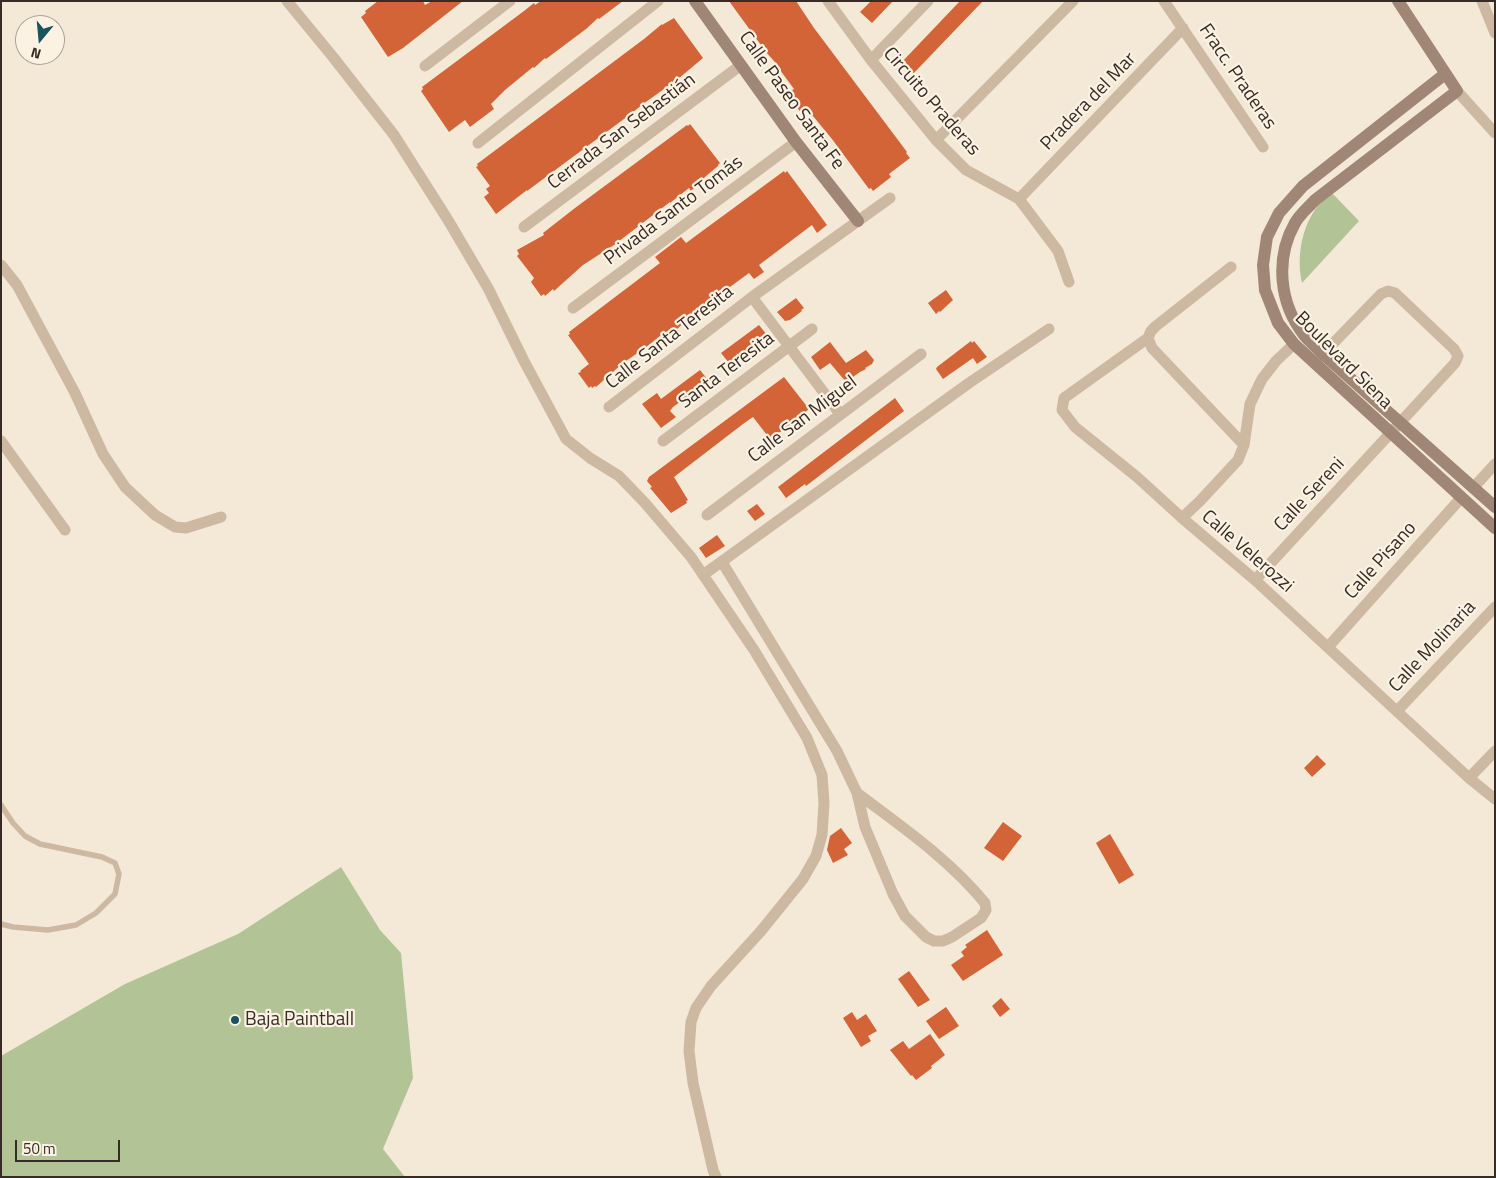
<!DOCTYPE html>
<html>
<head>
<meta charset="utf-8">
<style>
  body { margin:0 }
  #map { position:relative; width:1496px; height:1178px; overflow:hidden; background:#f4e8d7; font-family:"Titillium Web",sans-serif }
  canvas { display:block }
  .frame { position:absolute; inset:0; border:2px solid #372c25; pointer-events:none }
  .north { position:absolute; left:15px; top:15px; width:50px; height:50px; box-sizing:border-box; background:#fbf2e4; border:1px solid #ada398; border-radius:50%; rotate:197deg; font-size:14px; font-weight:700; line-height:20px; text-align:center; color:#372c25 }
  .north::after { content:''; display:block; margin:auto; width:18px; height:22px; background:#17545c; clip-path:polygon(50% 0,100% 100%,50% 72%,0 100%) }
  .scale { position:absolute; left:15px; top:1140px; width:105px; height:22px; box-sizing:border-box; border:2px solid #372c25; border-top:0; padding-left:6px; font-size:15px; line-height:18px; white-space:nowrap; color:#372c25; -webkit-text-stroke:4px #fbf2e4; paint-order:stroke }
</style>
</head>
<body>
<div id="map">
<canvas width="1496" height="1178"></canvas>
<div class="frame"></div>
<div class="north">N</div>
<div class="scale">50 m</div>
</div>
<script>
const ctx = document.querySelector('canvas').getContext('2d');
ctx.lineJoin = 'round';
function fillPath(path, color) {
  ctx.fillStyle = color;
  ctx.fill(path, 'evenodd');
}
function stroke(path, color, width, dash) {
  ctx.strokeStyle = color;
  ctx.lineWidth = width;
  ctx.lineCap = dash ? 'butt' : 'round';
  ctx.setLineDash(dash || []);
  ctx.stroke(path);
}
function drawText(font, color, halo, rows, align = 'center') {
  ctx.font = font + ' "Titillium Web",sans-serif';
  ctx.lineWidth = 4.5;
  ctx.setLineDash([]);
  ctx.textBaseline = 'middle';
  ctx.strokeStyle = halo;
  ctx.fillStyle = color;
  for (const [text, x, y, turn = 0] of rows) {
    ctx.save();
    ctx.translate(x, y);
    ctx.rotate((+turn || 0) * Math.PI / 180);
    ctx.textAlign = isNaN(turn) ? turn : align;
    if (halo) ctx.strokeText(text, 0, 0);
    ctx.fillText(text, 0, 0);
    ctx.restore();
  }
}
fillPath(new Path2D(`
  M1332 193 1359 221 1302 283C1295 253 1304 211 1332 193Z
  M341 867 380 930 401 953 413 1078 383 1149 405 1177H1V1056L125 984 238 934Z`), '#b2c496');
fillPath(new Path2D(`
  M378 1H423L425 5 432 1H463L403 48 388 57 361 17 366 13 365 11Z
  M541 1H623L599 19 598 18 586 29 546 59 545 58 534 68 533 67 505 90 491 104 494 109 470 127 465 120 449 132 421 91 423 89 422 87 524 11 534 3 535 5Z
  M729 1H796L814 28 907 152 906 153 910 158 889 174 891 177 873 191 871 188 869 189 832 139 808 110 802 114 787 94 794 89 780 70 781 69 766 52Z
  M871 1H893L872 23 860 12Z
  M960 1H983L911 76 900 64Z
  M674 18 703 58 678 79 643 104 632 113 527 191V190L496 214 484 197 489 193 486 189 490 186 476 167 478 166 477 164 644 39 662 24V25Z
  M690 124 720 163 718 165V166L705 177 691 191 689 188 670 203V202L614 245 583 265 554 291 553 289 545 296 544 294 541 296 531 282 534 278 517 256 519 254 517 250 544 235 543 233 575 208 687 125 688 126Z
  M784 171 785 173 787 171 827 225 817 233 812 225 759 265 764 272 754 279 749 273 700 309 699 308 672 334 670 332 667 334 665 332 645 348 623 363 596 387 595 386 592 388 591 386 589 388 578 373 581 372 580 371 589 364 568 335 570 334 569 332 660 263 655 257 681 237 686 243Z
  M946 290 953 300 940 312 939 311 936 314 928 303Z
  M796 298 804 308 801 310 802 311 790 320 785 321 777 312Z
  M759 325 767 335 766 337 734 362 729 363 721 353Z
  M971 341 972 343 974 341 987 357 977 364 973 358 943 379 936 369 937 367Z
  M830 342 846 363 866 350 874 360 872 364 865 368 866 369 860 372 846 382 830 363 820 370 811 357Z
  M700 370 708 380 707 382 673 407 670 411 676 417 661 428 642 404 657 393 661 399Z
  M784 377 809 409 786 428 770 439 753 417 743 424 674 477 688 500 686 501 687 503 671 513 650 488 652 487 647 481 649 477Z
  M895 398 904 411 806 486 805 484 786 498 778 487Z
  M757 504 765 514 755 521 747 511Z
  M717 535 725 546 706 558 699 548Z
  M1317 755 1326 764 1312 777 1304 768Z
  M1003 822 1022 836 1003 861 984 848Z
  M841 828 852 843 844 849 848 855 833 863 827 850 830 836Z
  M1110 834 1134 875 1119 884 1096 843Z
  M987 930 1003 955 963 981 951 965 964 956 961 952 967 947 965 945Z
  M909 971 930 1000 918 1007 898 979Z
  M1001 998 1010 1009 1000 1017 992 1006Z
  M946 1007 959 1026 939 1039 926 1021Z
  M852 1012 857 1020 866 1014 877 1031 868 1036 871 1041 861 1047 843 1018Z
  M930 1034 945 1055 931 1066 932 1068 916 1080 912 1075 911 1076 890 1050 903 1041 909 1049Z`), '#d26437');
stroke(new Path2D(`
  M1 805 13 823 25 836 40 844 102 857 115 863 119 874 115 894 96 913 76 925 48 930 13 927 1 924`), '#cdb8a2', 5.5);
stroke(new Path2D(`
  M287 1 333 57 394 135 448 220 488 288 524 361 566 439 590 458 619 476 645 503 691 557 754 650 807 738 822 775 824 803 822 835 816 856 803 879 761 931 711 986 696 1008 691 1022 689 1051 693 1083 713 1170 716 1177
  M828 1 871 60 936 140 966 170 1019 199 1058 251 1069 282
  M1164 1 1263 147
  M1482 1 1495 33
  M871 60 928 1
  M425 66 510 1
  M1457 91 1495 133
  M936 140 1073 1
  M478 143 658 1
  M1019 199 1183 28
  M524 227 741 65
  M1 265 17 285 75 393 103 454 125 487 155 515 175 527 186 528 221 517
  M752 297 840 414
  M573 308 796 142
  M1148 338 1064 398 1062 410 1075 427 1137 477 1182 518 1255 580 1469 778 1495 799
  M1148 338 1152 348 1244 445
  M1148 338 1151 331 1156 326 1231 267
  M609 407 752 297 890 198
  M1 441 65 530
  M663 441 812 329
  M1473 488 1495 464
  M707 515 921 354
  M1182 518 1200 501 1238 460 1244 445 1250 404 1262 379 1276 361 1294 344
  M722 562 837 751 857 793 865 827 893 894 905 916 926 937 934 941H943L952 937 981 918 986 910 985 903C949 859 902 827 857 793
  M703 575 969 383 1049 329
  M1255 580 1455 363 1458 356 1454 349 1395 293 1388 291 1381 294 1318 359
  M1328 647 1461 498
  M1397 711 1495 607
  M1469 778 1495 751`), '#cdb8a2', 11);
stroke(new Path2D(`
  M695 1 796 142 858 221
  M1398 1 1457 91 1315 200C1309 207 1300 214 1295 223 1275 258 1279 303 1304 335 1310 342 1317 348 1323 354L1495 507
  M1445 74 1303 186 1279 213 1267 237 1263 265 1265 290 1278 323 1294 344 1495 528`), '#a08674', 12);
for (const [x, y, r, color] of [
  [235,1020,5,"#17545c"]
]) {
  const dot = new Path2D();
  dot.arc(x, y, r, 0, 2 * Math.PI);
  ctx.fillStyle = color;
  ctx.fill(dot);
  stroke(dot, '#fbf2e4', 2);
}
drawText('19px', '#372c25', '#fbf2e4', [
  ["Fracc. Praderas",1237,77,56],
  ["Calle Paseo Santa Fe",791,101,54],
  ["Circuito Praderas",931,102,49],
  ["Pradera del Mar",1089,102,-46],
  ["Cerrada San Sebastián",622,132,-37],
  ["Privada Santo Tomás",674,211,-37],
  ["Calle Santa Teresita",670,338,-38],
  ["Boulevard Siena",1343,361,45],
  ["Santa Teresita",727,371,-37],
  ["Calle San Miguel",803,420,-37],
  ["Calle Sereni",1310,495,-47],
  ["Calle Velerozzi",1247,552,41],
  ["Calle Pisano",1381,561,-48],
  ["Calle Molinaria",1433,647,-47]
]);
drawText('19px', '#372c25', '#fbf2e4', [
  ["Baja Paintball",245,1020]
], 'left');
</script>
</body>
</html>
